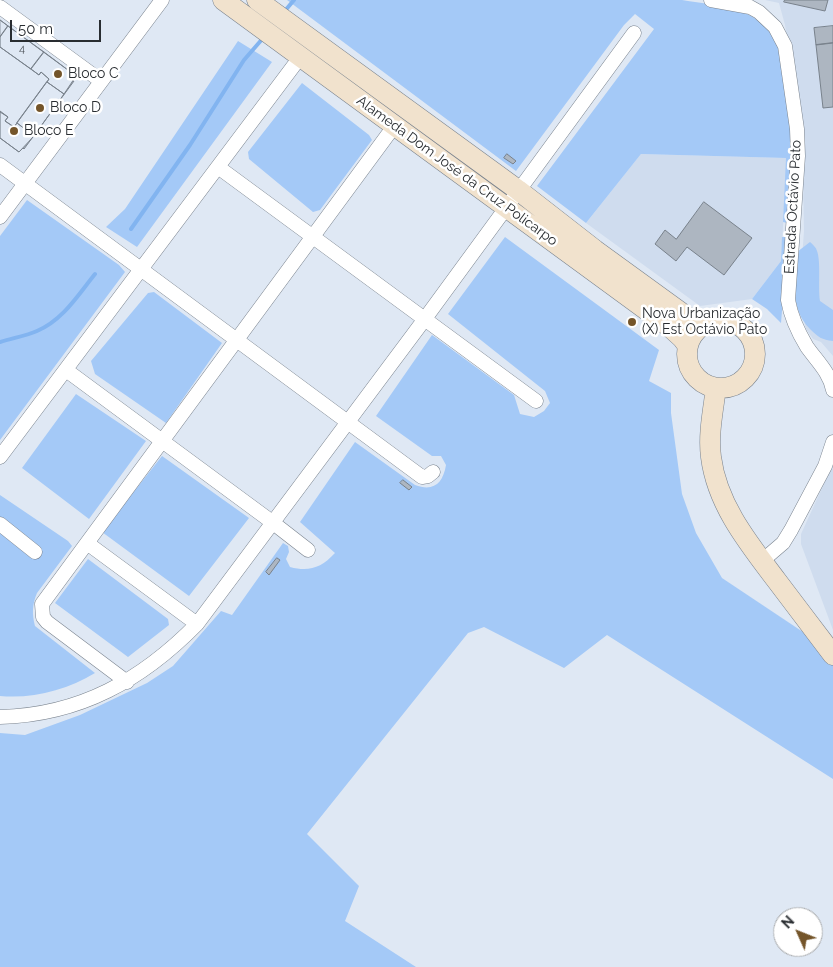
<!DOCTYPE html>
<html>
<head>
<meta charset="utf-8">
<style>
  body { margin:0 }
  #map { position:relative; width:833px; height:967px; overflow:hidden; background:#dfe8f4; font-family:Raleway,sans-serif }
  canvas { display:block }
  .north { position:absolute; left:773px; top:907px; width:50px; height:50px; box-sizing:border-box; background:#fff; border:1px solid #a9abad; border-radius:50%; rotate:314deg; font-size:14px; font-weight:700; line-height:20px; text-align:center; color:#292d31 }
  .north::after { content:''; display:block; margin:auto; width:18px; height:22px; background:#74552a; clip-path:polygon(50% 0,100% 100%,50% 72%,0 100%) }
  .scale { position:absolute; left:10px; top:20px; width:91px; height:22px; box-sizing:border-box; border:2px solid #292d31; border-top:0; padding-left:6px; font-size:15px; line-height:18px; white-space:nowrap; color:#292d31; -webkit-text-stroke:4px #fff; paint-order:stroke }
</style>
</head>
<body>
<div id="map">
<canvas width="833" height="967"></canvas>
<div class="north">N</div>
<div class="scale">50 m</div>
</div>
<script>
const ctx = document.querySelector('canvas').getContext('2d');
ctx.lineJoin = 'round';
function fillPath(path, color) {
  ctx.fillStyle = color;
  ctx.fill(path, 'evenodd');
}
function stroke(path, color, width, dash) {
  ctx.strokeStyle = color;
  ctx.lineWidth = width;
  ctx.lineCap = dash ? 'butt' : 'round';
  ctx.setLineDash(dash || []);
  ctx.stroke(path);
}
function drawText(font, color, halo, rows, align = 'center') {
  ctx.font = font + ' Raleway,sans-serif';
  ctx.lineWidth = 5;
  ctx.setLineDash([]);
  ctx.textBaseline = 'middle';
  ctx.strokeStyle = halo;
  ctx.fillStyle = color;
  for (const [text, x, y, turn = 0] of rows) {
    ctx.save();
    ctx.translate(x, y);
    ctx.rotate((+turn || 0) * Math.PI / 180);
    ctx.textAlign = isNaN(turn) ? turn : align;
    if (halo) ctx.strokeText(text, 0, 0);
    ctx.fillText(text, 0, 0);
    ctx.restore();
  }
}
fillPath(new Path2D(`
  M765 0H833V356L821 342 813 339 806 329 799 299 804 231 802 126 785 25 779 3Z
  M641 154 787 158 781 261 752 299 700 306 586 223Z
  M833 464V630L801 544V534Z`), '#cfdcee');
fillPath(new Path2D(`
  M287 0H682C723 7 751 5 778 40L791 114 792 148 787 223 783 222 786 158 641 154 586 223 537 186 654 29 635 14 624 25 516 171Z
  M238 41 272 62 137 247 106 227 125 209Z
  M302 83 369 135 372 140 320 210 313 212 249 159 248 152Z
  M27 200 119 265 125 272 0 440V236Z
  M505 237 659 350 649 381 671 393V413L682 494 696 533 722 578 824 646 833 659V779L607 635 564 668 484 627 468 633 307 834 359 886 345 921 416 967H0V733L25 735 80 715 147 683 173 666 221 611 232 615 283 543 288 546 289 552 286 559 290 567C309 572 321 568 335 553L300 522 355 442 415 485C434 492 443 483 446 465L441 456H432L376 416 432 335 514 395 520 414 534 417 544 411 550 403 545 391 448 314Z
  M782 237H788L781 323 767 309 752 299 781 261Z
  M810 242C813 245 816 247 817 251 821 261 818 287 820 301L833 310V341C822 340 818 337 810 329 789 308 795 279 797 252Z
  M154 292 222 343 166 423 95 374 91 361 148 293Z
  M76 394 146 441 89 519 22 468Z
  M162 456 249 518 189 596 102 532Z
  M0 495 68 541 72 546 37 593C32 605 32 614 35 626L95 673C67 690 33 699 0 696Z
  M88 559 168 619 169 625 128 657 55 603Z`), '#a4c9f7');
stroke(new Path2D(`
  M284 12 294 0
  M131 229 190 145 244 60 264 37
  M0 342C12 338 26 336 37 331 63 320 78 295 95 274`), '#82b4f0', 4);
const building = new Path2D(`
  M785 0H828L825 11 784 2Z
  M0 20 76 76 72 80 74 81 24 149 23 148 19 152 0 138V111L8 117 5 121 14 127 49 79 41 72 39 75 0 47Z
  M0 20 8 26 0 37Z
  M8 26 44 52 31 69 0 47V37Z
  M833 26V43L816 45 814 28Z
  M833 43V107L823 108 816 45Z
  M44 52 76 76 64 94 47 82 49 79 41 72 39 75 31 69Z
  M47 82 64 94 34 136 17 123Z
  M0 112 8 117 5 121 14 127 17 123 34 136 19 152 0 138Z
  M507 154 516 161 513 164 504 158Z
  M704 202 752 238 724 275 687 247 676 261 655 244 665 230 676 239Z
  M403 480 412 487 409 490 400 483Z
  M277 558 280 560 269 575 266 572Z`);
fillPath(building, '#adb6c1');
stroke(building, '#79828c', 1);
const street = new Path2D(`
  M711 0 750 7 759 12 775 27 785 46 797 129 798 156 788 300C791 318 798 332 807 347 817 361 830 373 833 390
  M0 7 101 81
  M0 165 422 477 428 476 433 472
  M218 167 536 401
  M0 217 162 0
  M66 370 272 522 308 550
  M0 457 301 56
  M0 524 35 552
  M87 543 197 624
  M762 561 783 543 791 530 825 466 833 442
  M127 682 47 622 43 617 42 604 395 125
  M0 717C80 715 142 680 197 624L424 320 634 33`);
const secondary = new Path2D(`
  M223 0 671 328 682 338 688 346
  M257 0 518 190 595 250 690 319 696 322 707 323
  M687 354a34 34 0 1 1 68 0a34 34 0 1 1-68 0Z
  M716 388C713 411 708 435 711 457 717 505 749 544 777 581 796 606 814 630 833 655`);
stroke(street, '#79828d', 15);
stroke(secondary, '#79828d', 21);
stroke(street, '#fff', 14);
stroke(secondary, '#f1e2cd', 20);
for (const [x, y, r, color] of [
  [58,74,5,"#74552a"],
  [40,108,5,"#74552a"],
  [14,131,5,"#74552a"],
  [632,322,5,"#74552a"]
]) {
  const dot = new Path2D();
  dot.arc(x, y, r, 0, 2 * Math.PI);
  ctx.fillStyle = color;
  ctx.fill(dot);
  stroke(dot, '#fff', 2);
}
drawText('11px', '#4a4f55', null, [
  ["4",22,49]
]);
drawText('14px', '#292d31', '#fff', [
  ["Bloco C",68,74],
  ["Bloco D",50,108],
  ["Bloco E",24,131],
  ["Nova Urbanização",642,314],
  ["(X) Est Octávio Pato",642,330]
], 'left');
drawText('14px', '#292d31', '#fff', [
  ["Alameda Dom José da Cruz Policarpo",457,171,36],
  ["Estrada Octávio Pato",793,207,-87]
]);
</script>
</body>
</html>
